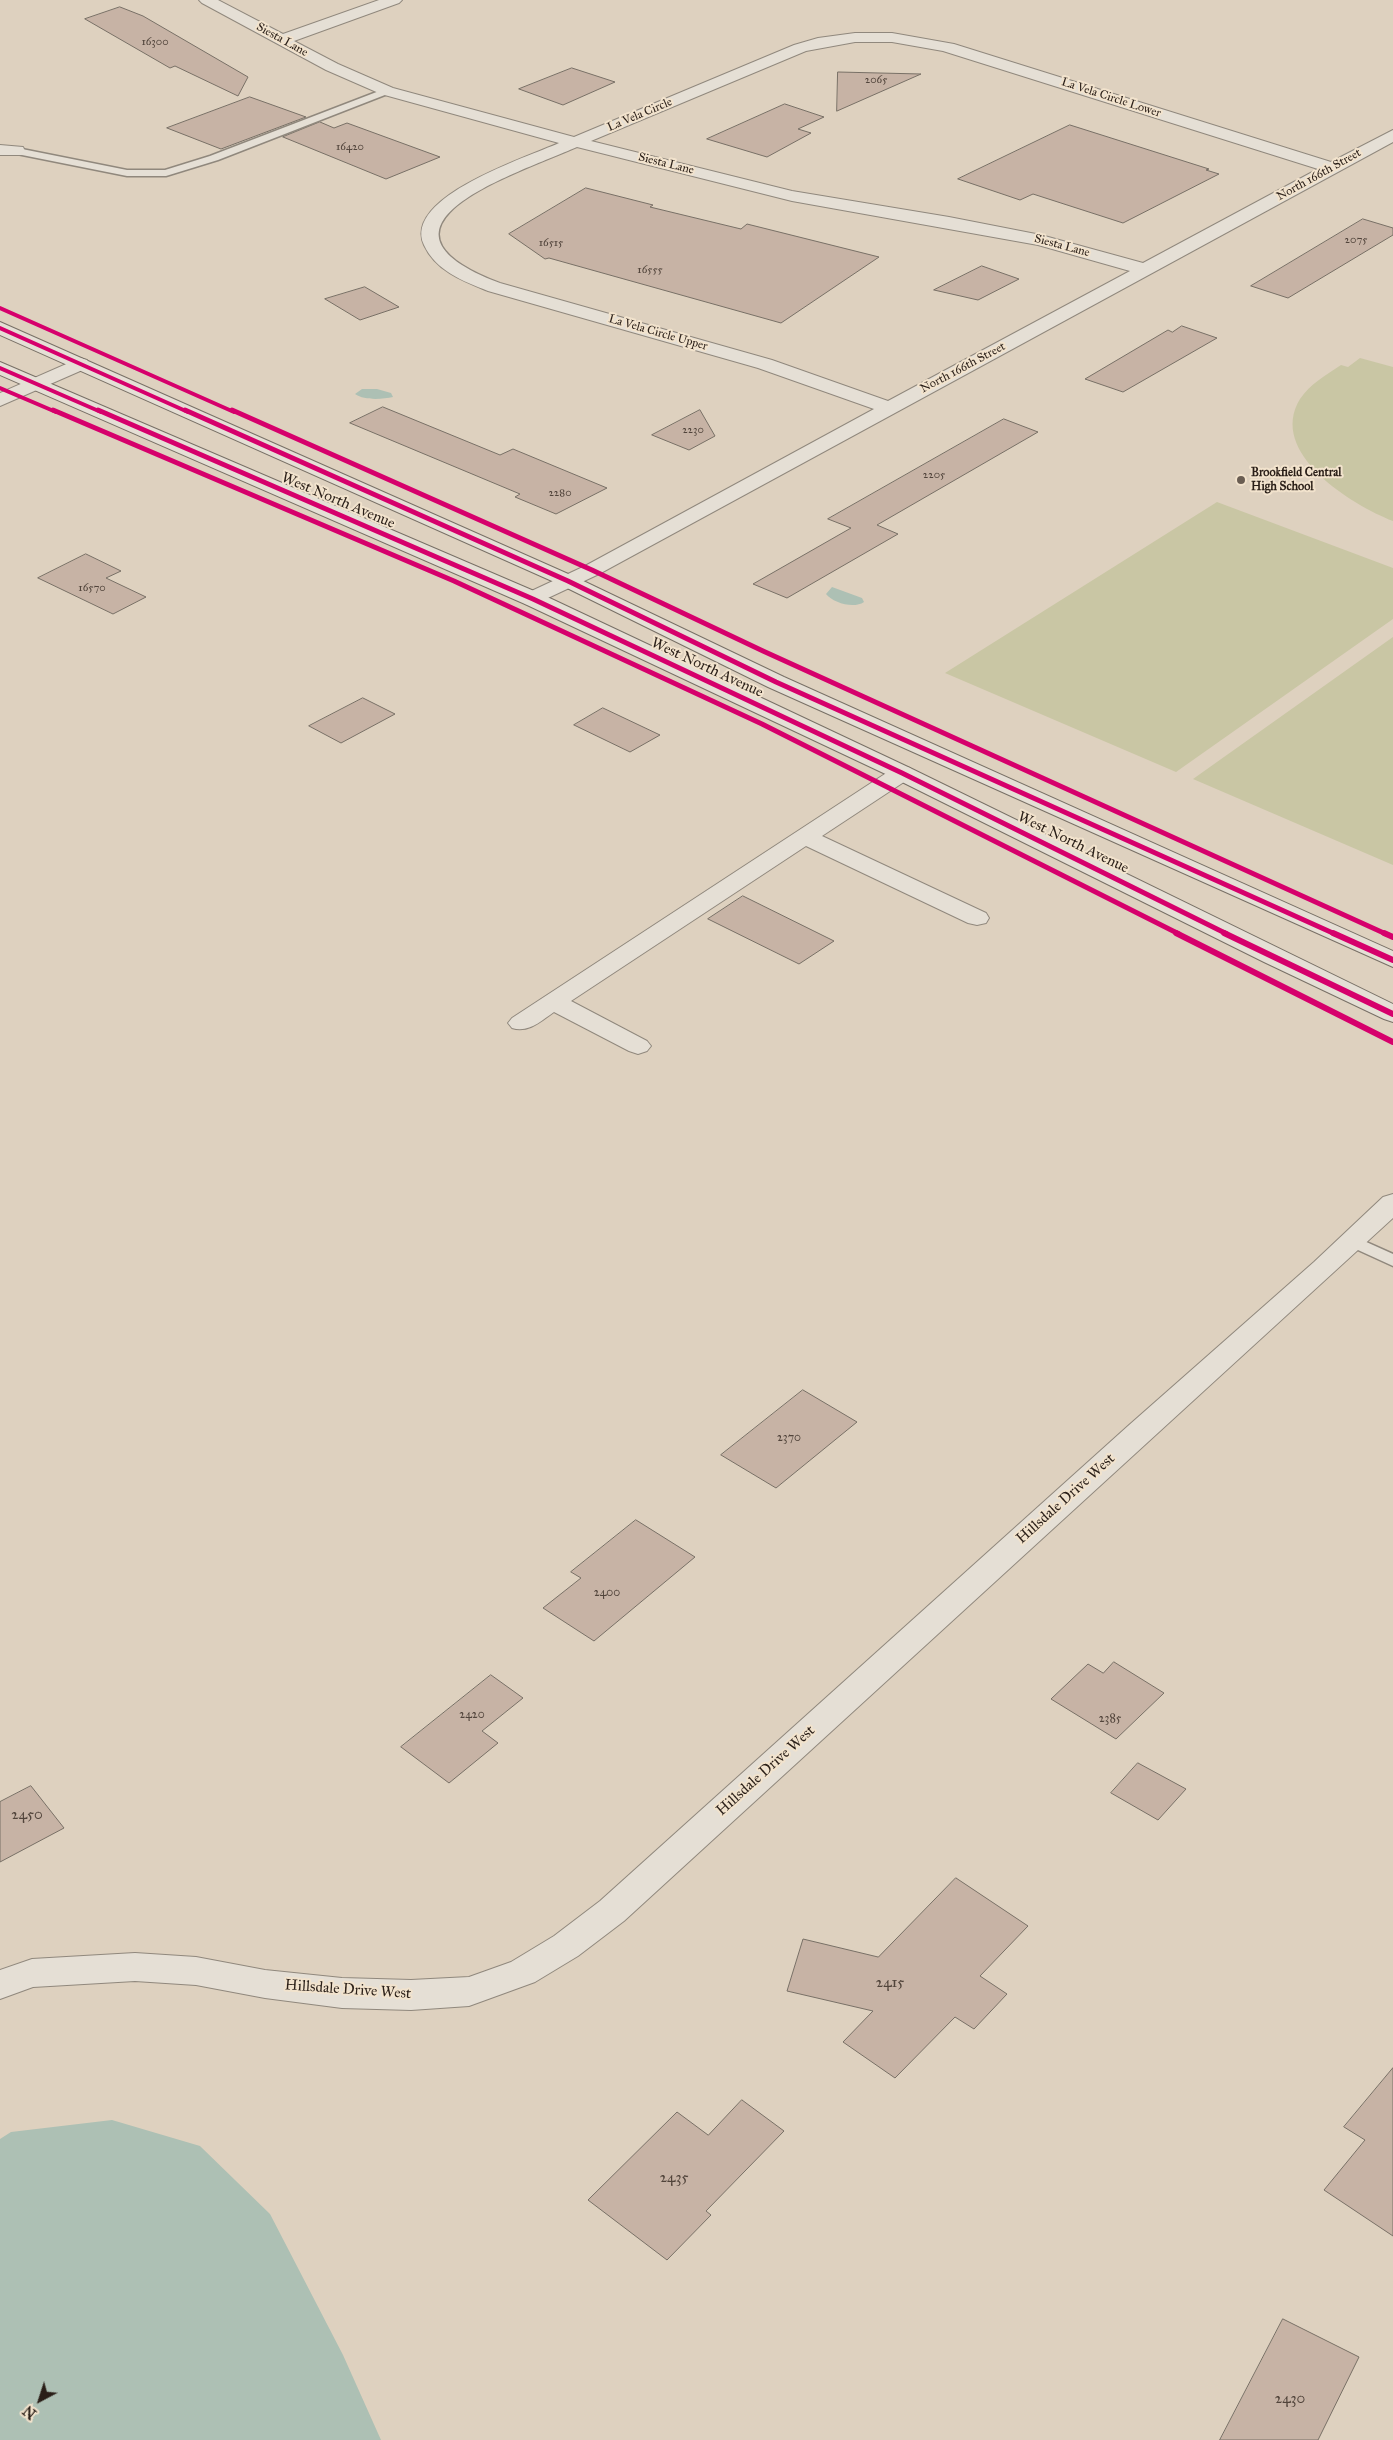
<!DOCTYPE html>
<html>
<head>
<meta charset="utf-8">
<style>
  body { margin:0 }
  #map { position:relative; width:1393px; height:2440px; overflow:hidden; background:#ded1bf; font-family:"IM FELL Great Primer",serif }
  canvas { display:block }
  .north { position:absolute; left:15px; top:2375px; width:50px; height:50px; -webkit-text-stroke:4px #f2e3cd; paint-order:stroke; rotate:220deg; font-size:14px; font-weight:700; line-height:20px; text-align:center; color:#2a1f18 }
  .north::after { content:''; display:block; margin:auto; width:18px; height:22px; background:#2a1f18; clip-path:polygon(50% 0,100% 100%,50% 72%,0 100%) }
</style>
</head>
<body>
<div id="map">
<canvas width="1393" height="2440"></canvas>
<div class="north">N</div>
</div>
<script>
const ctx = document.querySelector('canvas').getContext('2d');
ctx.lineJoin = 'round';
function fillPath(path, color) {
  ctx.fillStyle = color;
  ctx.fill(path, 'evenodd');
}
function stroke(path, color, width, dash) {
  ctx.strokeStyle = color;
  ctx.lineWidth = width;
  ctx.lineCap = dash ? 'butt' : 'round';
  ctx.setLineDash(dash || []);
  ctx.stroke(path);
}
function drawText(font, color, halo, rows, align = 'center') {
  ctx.font = font + ' "IM FELL Great Primer",serif';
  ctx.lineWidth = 4;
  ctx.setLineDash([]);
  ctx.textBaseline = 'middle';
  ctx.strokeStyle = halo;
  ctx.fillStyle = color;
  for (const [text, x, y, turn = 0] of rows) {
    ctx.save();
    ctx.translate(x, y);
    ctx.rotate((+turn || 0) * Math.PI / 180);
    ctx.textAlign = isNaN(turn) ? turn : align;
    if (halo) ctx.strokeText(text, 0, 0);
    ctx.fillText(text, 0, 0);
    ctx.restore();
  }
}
fillPath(new Path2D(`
  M1360 358 1393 367V521C1352 505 1267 453 1300 399 1310 384 1326 375 1341 365L1348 367Z
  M1217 502 1393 568V619L1176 772 945 673Z
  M1393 637V865L1193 779Z`), '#c9c6a4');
fillPath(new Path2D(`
  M362 389H377L391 393 393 397C383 399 365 401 355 394Z
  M832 587 862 598 864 602C854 609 833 603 826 594Z
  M112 2120 200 2146 270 2214 343 2355 381 2440H0V2139L11 2132Z`), '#adc0b4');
const building = new Path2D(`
  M120 7 143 16 248 77 238 96 175 66 170 68 85 19Z
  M572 68 615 82 563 105 519 89Z
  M838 72 921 74 837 111Z
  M250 97 306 117 221 149 167 128Z
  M785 104 824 117 798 129 811 133 767 157 707 139Z
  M320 122 334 128 347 123 440 157 386 179 283 137Z
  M1070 125 1209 169 1206 170 1219 174 1123 223 1033 194 1020 200 958 179Z
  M586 188 653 205 650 207 741 229 747 224 879 257 781 323 549 258 545 259 509 234Z
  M1363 219 1393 228V235L1288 298 1251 286Z
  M982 266 1019 279 978 300 934 290Z
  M365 287 399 307 360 320 325 299Z
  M1182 326 1217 338 1123 392 1085 379 1168 330 1172 332Z
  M383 407 500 455 513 449 607 488 556 514 515 497 520 494 350 423Z
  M700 410 715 436 689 450 652 435Z
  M1004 419 1038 432 877 525 898 534 787 598 753 584 851 528 828 519Z
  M86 554 121 571 106 578 146 597 113 614 38 578Z
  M363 698 395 714 341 743 309 726Z
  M603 708 660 735 630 752 574 725Z
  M743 896 834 941 799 964 708 919Z
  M803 1390 857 1422 776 1488 721 1455Z
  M636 1520 695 1557 594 1641 543 1608 581 1578 571 1572Z
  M1114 1662 1164 1693 1116 1739 1051 1699 1088 1664 1103 1673Z
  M491 1675 523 1698 482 1731 498 1743 449 1783 401 1747Z
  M1138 1763 1186 1789 1158 1820 1111 1793Z
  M31 1786 64 1828 0 1862V1802Z
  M956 1878 1028 1926 980 1976 1007 1994 974 2029 955 2017 895 2078 843 2042 873 2011 787 1991 803 1939 878 1957Z
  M1393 2068V2236L1324 2190 1365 2140 1344 2127Z
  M742 2100 784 2131 706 2211 711 2215 667 2260 588 2200 677 2112 708 2135Z
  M1283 2319 1359 2357 1318 2440H1220Z`);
fillPath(building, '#c7b3a5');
stroke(building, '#787066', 1);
const service = new Path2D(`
  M387 88 392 91 390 93 218 160 166 176H127L17 154 12 151 17 148 127 170H165L210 156Z
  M1353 1236 1393 1254V1266L1347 1245 1345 1241 1347 1237Z`);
const minor = new Path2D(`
  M199 0H218L283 34 379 0H402L399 3 294 41 338 64 393 88 574 137 794 45 818 38 855 33H892L954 44 1331 162 1393 130V142L599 574 533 605 525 604 522 599 525 594 585 566 874 409 758 368 488 291C463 281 436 271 424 245 402 197 528 157 559 143L381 94 326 70 202 3ZM855 42H892L943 51 1318 169 1143 263 1041 235 949 217 792 191 591 141 806 51ZM577 147 792 201 1038 245 1130 271 888 401 772 360 500 283C350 226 516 174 577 147Z
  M0 145 23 147 25 151 23 155H0Z
  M80 358 87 360 89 364 87 368 0 406V393Z
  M902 766 910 768 914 773 910 778 822 836 986 913 989 918 986 923 977 925 968 923 806 846 571 1001 647 1041 651 1046 647 1051 638 1054 629 1051 554 1012C541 1021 529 1033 512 1028L508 1023 512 1018 894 768Z
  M1393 1194V1218L624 1921 578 1956 535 1982 469 2006 411 2010 342 2008 265 1998 196 1985 135 1981 33 1987 0 1999V1970L32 1959 135 1953 196 1957 265 1970 342 1978 411 1980 469 1977 511 1962 554 1936 600 1901 1128 1426 1314 1262 1383 1197Z`);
const secondary = new Path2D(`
  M0 322 575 577 784 677 1393 951V967L768 687 561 585 0 335Z
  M0 362 541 594 910 768 1393 1004V1022L1384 1019 1264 962 894 778 525 604 0 375Z`);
stroke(service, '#90887d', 3);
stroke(minor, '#90887d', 2);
stroke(secondary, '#787066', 2);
fillPath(service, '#e5dfd5');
fillPath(minor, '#e5dfd5');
fillPath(secondary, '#e5dfd5');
stroke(new Path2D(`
  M0 308 234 412
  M0 328 188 412
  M0 368 101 412
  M0 388 56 412`), '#d6006c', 4);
stroke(new Path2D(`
  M53 410 454 581 762 724 1179 934
  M98 410 533 599 902 773 1227 934
  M185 410 568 581 776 682 1335 934
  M232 410 592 570 763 651 1386 934`), '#d6006c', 5);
stroke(new Path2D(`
  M1176 933 1393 1042
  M1224 933 1393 1014
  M1333 933 1393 960
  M1384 933 1393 937`), '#d6006c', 6);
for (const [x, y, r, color] of [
  [1241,480,5,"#695d52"]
]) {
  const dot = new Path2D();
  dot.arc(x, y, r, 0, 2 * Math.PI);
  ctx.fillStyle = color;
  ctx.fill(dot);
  stroke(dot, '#f2e3cd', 2);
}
drawText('11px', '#51443b', null, [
  ["16300",155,42],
  ["2065",876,80],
  ["16420",350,147],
  ["2075",1356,240],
  ["16515",551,243],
  ["16555",650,270],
  ["2230",693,430],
  ["2205",934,475],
  ["2280",560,493],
  ["16570",92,588]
]);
drawText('12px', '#2a1f18', '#f2e3cd', [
  ["Siesta Lane",282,40,29],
  ["La Vela Circle Lower",1111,98,18],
  ["La Vela Circle",640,115,-23],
  ["Siesta Lane",666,164,14],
  ["North 166th Street",1319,175,-29],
  ["Siesta Lane",1062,246,15],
  ["La Vela Circle Upper",658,333,16],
  ["North 166th Street",963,368,-28]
]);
drawText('bold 12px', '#2a1f18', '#f2e3cd', [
  ["Brookfield Central",1251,473],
  ["High School",1251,487]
], 'left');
drawText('12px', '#51443b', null, [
  ["2370",789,1438],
  ["2400",607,1593],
  ["2420",472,1715],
  ["2385",1110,1719]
]);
drawText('15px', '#2a1f18', '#f2e3cd', [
  ["West North Avenue",338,501,23],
  ["West North Avenue",707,668,25],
  ["West North Avenue",1073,843,26],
  ["Hillsdale Drive West",1066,1499,-42],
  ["Hillsdale Drive West",766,1771,-42],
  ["Hillsdale Drive West",348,1990,4]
]);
drawText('15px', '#51443b', null, [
  ["2450",27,1815],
  ["2415",890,1983],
  ["2435",674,2178],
  ["2430",1290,2399]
]);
</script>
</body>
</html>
